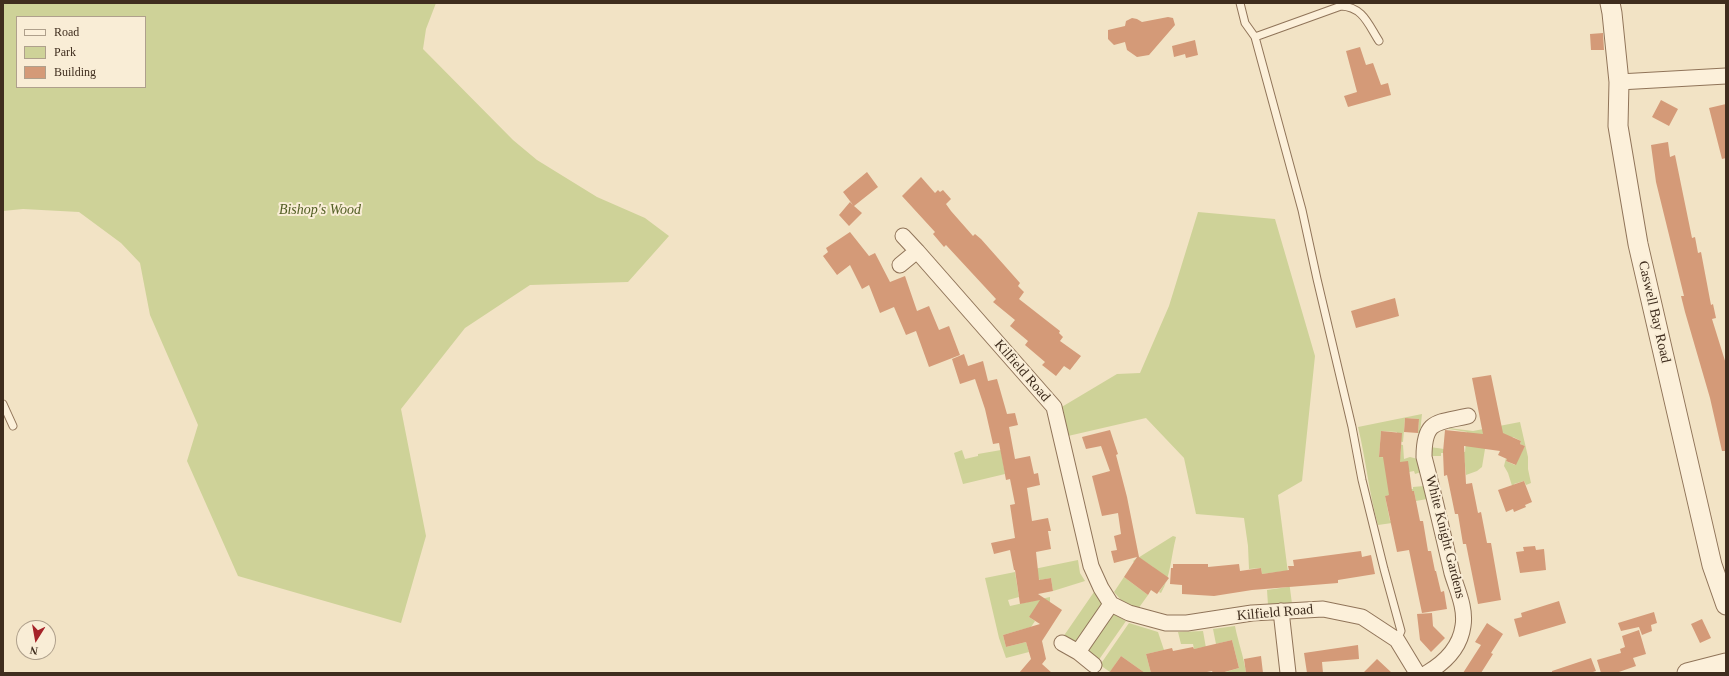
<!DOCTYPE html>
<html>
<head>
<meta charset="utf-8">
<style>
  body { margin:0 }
  #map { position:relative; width:1729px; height:676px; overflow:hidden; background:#f2e3c5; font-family:"Times New Roman",serif }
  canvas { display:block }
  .frame { position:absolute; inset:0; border:4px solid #3f2d1e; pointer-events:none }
  .legend { position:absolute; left:16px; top:16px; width:130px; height:72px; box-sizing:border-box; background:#f9edd6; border:1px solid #afa08c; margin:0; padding:5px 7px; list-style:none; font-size:12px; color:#3f2d1e }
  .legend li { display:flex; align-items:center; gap:8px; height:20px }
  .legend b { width:20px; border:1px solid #afa08c }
  .north { position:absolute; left:16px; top:620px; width:40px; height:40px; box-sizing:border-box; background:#f9edd6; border:1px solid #afa08c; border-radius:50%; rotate:191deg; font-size:11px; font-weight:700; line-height:16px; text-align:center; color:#3f2d1e }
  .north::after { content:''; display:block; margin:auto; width:14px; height:18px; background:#a52329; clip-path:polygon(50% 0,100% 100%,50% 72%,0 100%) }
</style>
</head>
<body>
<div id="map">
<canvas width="1729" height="676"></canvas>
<div class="frame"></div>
<ul class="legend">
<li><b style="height:5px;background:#fcf0da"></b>Road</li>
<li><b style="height:11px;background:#ced298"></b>Park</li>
<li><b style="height:11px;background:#d49a78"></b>Building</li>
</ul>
<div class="north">N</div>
</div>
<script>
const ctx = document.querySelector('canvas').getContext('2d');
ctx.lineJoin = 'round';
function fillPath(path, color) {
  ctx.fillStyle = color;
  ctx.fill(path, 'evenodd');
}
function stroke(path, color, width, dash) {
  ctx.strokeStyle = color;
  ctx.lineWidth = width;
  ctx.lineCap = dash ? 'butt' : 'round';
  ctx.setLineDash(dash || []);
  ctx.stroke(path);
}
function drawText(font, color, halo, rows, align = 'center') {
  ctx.font = font + ' "Times New Roman",serif';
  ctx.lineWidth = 4;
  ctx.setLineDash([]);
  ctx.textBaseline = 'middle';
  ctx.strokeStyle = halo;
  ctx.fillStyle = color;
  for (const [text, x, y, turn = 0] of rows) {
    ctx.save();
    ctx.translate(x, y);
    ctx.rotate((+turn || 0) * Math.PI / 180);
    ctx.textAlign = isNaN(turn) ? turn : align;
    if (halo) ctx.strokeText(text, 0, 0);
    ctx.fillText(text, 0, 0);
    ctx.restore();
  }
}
fillPath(new Path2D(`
  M3 3H436L426 29 423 49 513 140 537 160 597 197 645 218 669 236 628 282 530 285 465 328 401 409 426 536 401 623 238 576 187 461 198 425 150 315 140 263 121 243 79 212 23 209 3 211ZM17 17H145V87H17Z
  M1198 212 1275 219 1315 356 1302 481 1278 495 1292 604 1268 605 1267 590 1288 587 1285 571 1262 574 1261 568 1249 569 1248 546 1244 518 1196 514 1184 458 1146 418 1068 436 1060 408 1117 374 1140 373 1169 306Z
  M1422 414 1420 433H1418L1419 419 1405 418 1403 442 1397 441V432L1381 431 1379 457 1400 458 1401 448 1396 447 1397 444 1403 445 1404 459 1410 457 1418 459 1421 472 1415 474 1414 471 1409 472 1408 489H1413V487L1424 486 1427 499 1416 501 1414 491 1385 496 1390 521 1413 518V520L1378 525C1369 493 1366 460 1358 427Z
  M1520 422 1528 457V469L1531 483 1526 485 1524 481 1514 484 1515 488 1513 489 1508 473 1504 466 1506 458 1507 459 1506 461 1515 465 1525 446 1520 444 1521 441 1513 437 1485 449 1482 467 1477 471 1466 475 1464 455 1443 453H1441V456H1429L1430 447 1465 452 1467 432 1449 429V428L1473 431Z
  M962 450 965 459 978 456V454L1001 450 1005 474 963 484 954 453Z
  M1173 536 1176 537C1171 556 1171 576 1161 593L1159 592 1166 582 1153 567 1141 559 1134 562 1133 561Z
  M1078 560 1080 573 1085 581 1053 591 1051 578 1040 580 1035 577 1034 569Z
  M1015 572 1019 597 1008 600 1010 606 1050 597V602L1029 617 1035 621 1031 627 1003 635 1006 647 1026 642 1029 652 1006 658 999 638 985 578Z
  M1124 577 1148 595 1138 609 1121 600 1114 592Z
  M1094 592 1102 601 1103 606 1075 644 1063 637Z
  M1114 614 1126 621 1098 661 1084 653 1109 616Z
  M1129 623 1158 632 1164 650 1146 654 1151 673H1140L1142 671 1121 656 1110 672 1100 665Z
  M1235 626C1238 642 1244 657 1246 673H1222L1239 668 1232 640 1216 644 1213 629Z
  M1203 631 1206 648 1204 647 1194 649 1193 644H1181L1178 632Z`), '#ced298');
fillPath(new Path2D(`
  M1168 17 1173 18 1175 25 1149 55 1137 57 1127 50 1125 42 1114 45 1108 39V30L1125 26 1126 21 1132 18 1137 19 1142 22Z
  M1603 33 1604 50H1591L1590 34Z
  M1195 40 1198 55 1186 58 1185 54 1174 57 1172 46Z
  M1360 47 1366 65 1373 63 1381 85 1388 83 1391 95 1348 107 1344 96 1357 92 1346 51Z
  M1661 100 1678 109 1669 126 1652 117Z
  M1726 104V158L1722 159 1709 108Z
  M1668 142 1670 157 1675 155 1692 238 1695 237 1698 253 1701 252 1711 305 1713 304 1716 318 1712 319 1726 364V451H1722L1710 398 1685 312 1681 296H1684L1656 182 1651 145Z
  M867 172 878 187 854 206 862 213 849 226 839 215 850 202 853 205 843 192Z
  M921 177 935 193 938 190 940 192 943 190 951 199 946 204 951 211 973 236 975 234 981 239 1020 283 1018 286 1024 292 1019 299 1060 331 1059 333 1063 337 1060 341 1081 356 1070 370 1064 366 1056 376 1042 365 1045 362 1025 345 1028 341 1010 326 1015 320 993 302 996 299 946 245 944 247 933 234 935 232 902 196Z
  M850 232 869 256 875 253 890 282 905 276 917 311 929 306 939 330 949 326 960 355 929 367 916 331 906 335 894 307 880 313 869 285 862 289 850 265 837 275 823 256 828 252 826 248Z
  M1395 298 1399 316 1356 328 1351 311Z
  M964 354 968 366 983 361 988 381 997 379 1007 414 1015 413 1018 425 1009 427 1015 459 1030 456 1034 474 1038 473 1040 485 1027 488 1032 521 1048 518 1051 531H1048L1051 549 1036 552 1039 580 1051 578 1053 591 1038 594 1062 610 1042 641 1046 659 1042 664 1052 673H1019L1031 659 1026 642 1006 647 1003 635 1040 624 1029 617 1040 600 1020 604 1015 570H1014L1010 550 994 554 991 543 1015 538 1010 505 1015 504 1010 479 1006 480 999 443 993 444 985 409 975 379 960 384 952 359Z
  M1491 375 1503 433 1521 441 1520 444 1525 446 1516 465 1506 461 1507 459 1498 455 1500 451 1464 446 1466 484 1472 483 1478 513 1481 512 1487 543H1491L1501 600 1478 604 1466 544H1463L1458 514H1455L1447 475 1444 476 1443 452 1445 430 1483 434 1472 378Z
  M1405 418 1419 419 1418 433 1404 432Z
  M1110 430 1118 454 1116 455 1127 497 1139 557 1169 578 1157 594 1151 590 1148 595 1124 577 1137 557 1114 563 1111 551 1117 550 1114 536 1121 534 1118 513 1102 516 1092 476 1110 471 1101 446 1086 449 1082 437Z
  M1381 431 1402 433 1400 462 1408 461 1412 491H1414L1420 521H1423L1428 551H1431L1435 571H1436L1441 592 1444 591 1447 609 1422 613 1409 550 1397 552 1385 496 1389 495 1383 457H1379Z
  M1524 481 1532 502 1525 505 1526 507 1514 512 1513 509 1506 512 1498 490Z
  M1535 546 1536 550 1544 549 1546 570 1520 573 1516 552 1524 551 1523 547Z
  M1361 551 1362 557 1371 555 1375 574 1338 580V583L1252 590 1214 596 1182 594V585L1170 584 1171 568H1173V564H1208V567L1239 564 1240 571 1261 568 1262 574 1289 570 1288 566H1294L1293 560Z
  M1559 601 1566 623 1519 637 1514 619 1522 617 1521 613Z
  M1654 612 1657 623 1651 625 1652 631 1642 635 1639 627 1621 631 1618 623Z
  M1432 613 1433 626 1445 638 1431 652 1420 640 1417 614Z
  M1702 619 1711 638 1700 643 1691 624Z
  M1487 623 1503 634 1491 653 1493 654 1481 673H1463L1481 645 1475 642Z
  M1639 630 1646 654 1633 658 1636 666 1616 673H1601L1597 660 1621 653 1620 649 1625 647 1622 636Z
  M1232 640 1239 668 1221 673H1213L1212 671 1202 673H1151L1146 654 1172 648 1173 651 1193 647 1194 649Z
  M1358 645 1359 659 1322 662 1323 673H1307L1304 653Z
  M1121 656 1145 673H1109Z
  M1261 656 1263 673H1246L1244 659Z
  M1591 658 1596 671 1590 673H1552V671Z
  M1377 659 1392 673H1363Z`), '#d49a78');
const service = new Path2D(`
  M1240 3 1245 23 1255 37 1302 210 1317 279 1352 427 1362 480 1384 569 1401 631 1397 640
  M1255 37 1341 6C1363 7 1368 24 1379 41
  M3 404 13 426`);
const minor = new Path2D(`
  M1619 82 1726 76
  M903 236 917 251 1054 407 1091 566 1101 588 1111 604 1129 613 1166 623H1187L1252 613 1323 609 1362 617 1397 640 1417 673
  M900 265 917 251
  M1281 611 1288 673
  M1062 643 1078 652 1094 665
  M1078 652 1111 604
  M1427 673C1444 663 1460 648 1463 626 1466 608 1457 590 1452 573 1443 534 1434 495 1424 457 1424 419 1437 423 1468 416`);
const tertiary = new Path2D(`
  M1610 3 1612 13 1619 82 1618 126 1638 244 1712 565 1726 605
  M1687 673 1726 663`);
stroke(service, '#907459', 9);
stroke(minor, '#907459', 17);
stroke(tertiary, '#907459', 21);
stroke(service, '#fcf0da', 7);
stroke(minor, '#fcf0da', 15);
stroke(tertiary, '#fcf0da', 19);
drawText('italic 14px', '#515d23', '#f9edd6', [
  ["Bishop's Wood",320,210]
]);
drawText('14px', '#3f2d1e', '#f9edd6', [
  ["Caswell Bay Road",1654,312,77],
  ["Kilfield Road",1022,371,49],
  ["White Knight Gardens",1445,537,76],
  ["Kilfield Road",1275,613,-5]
]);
</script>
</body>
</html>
